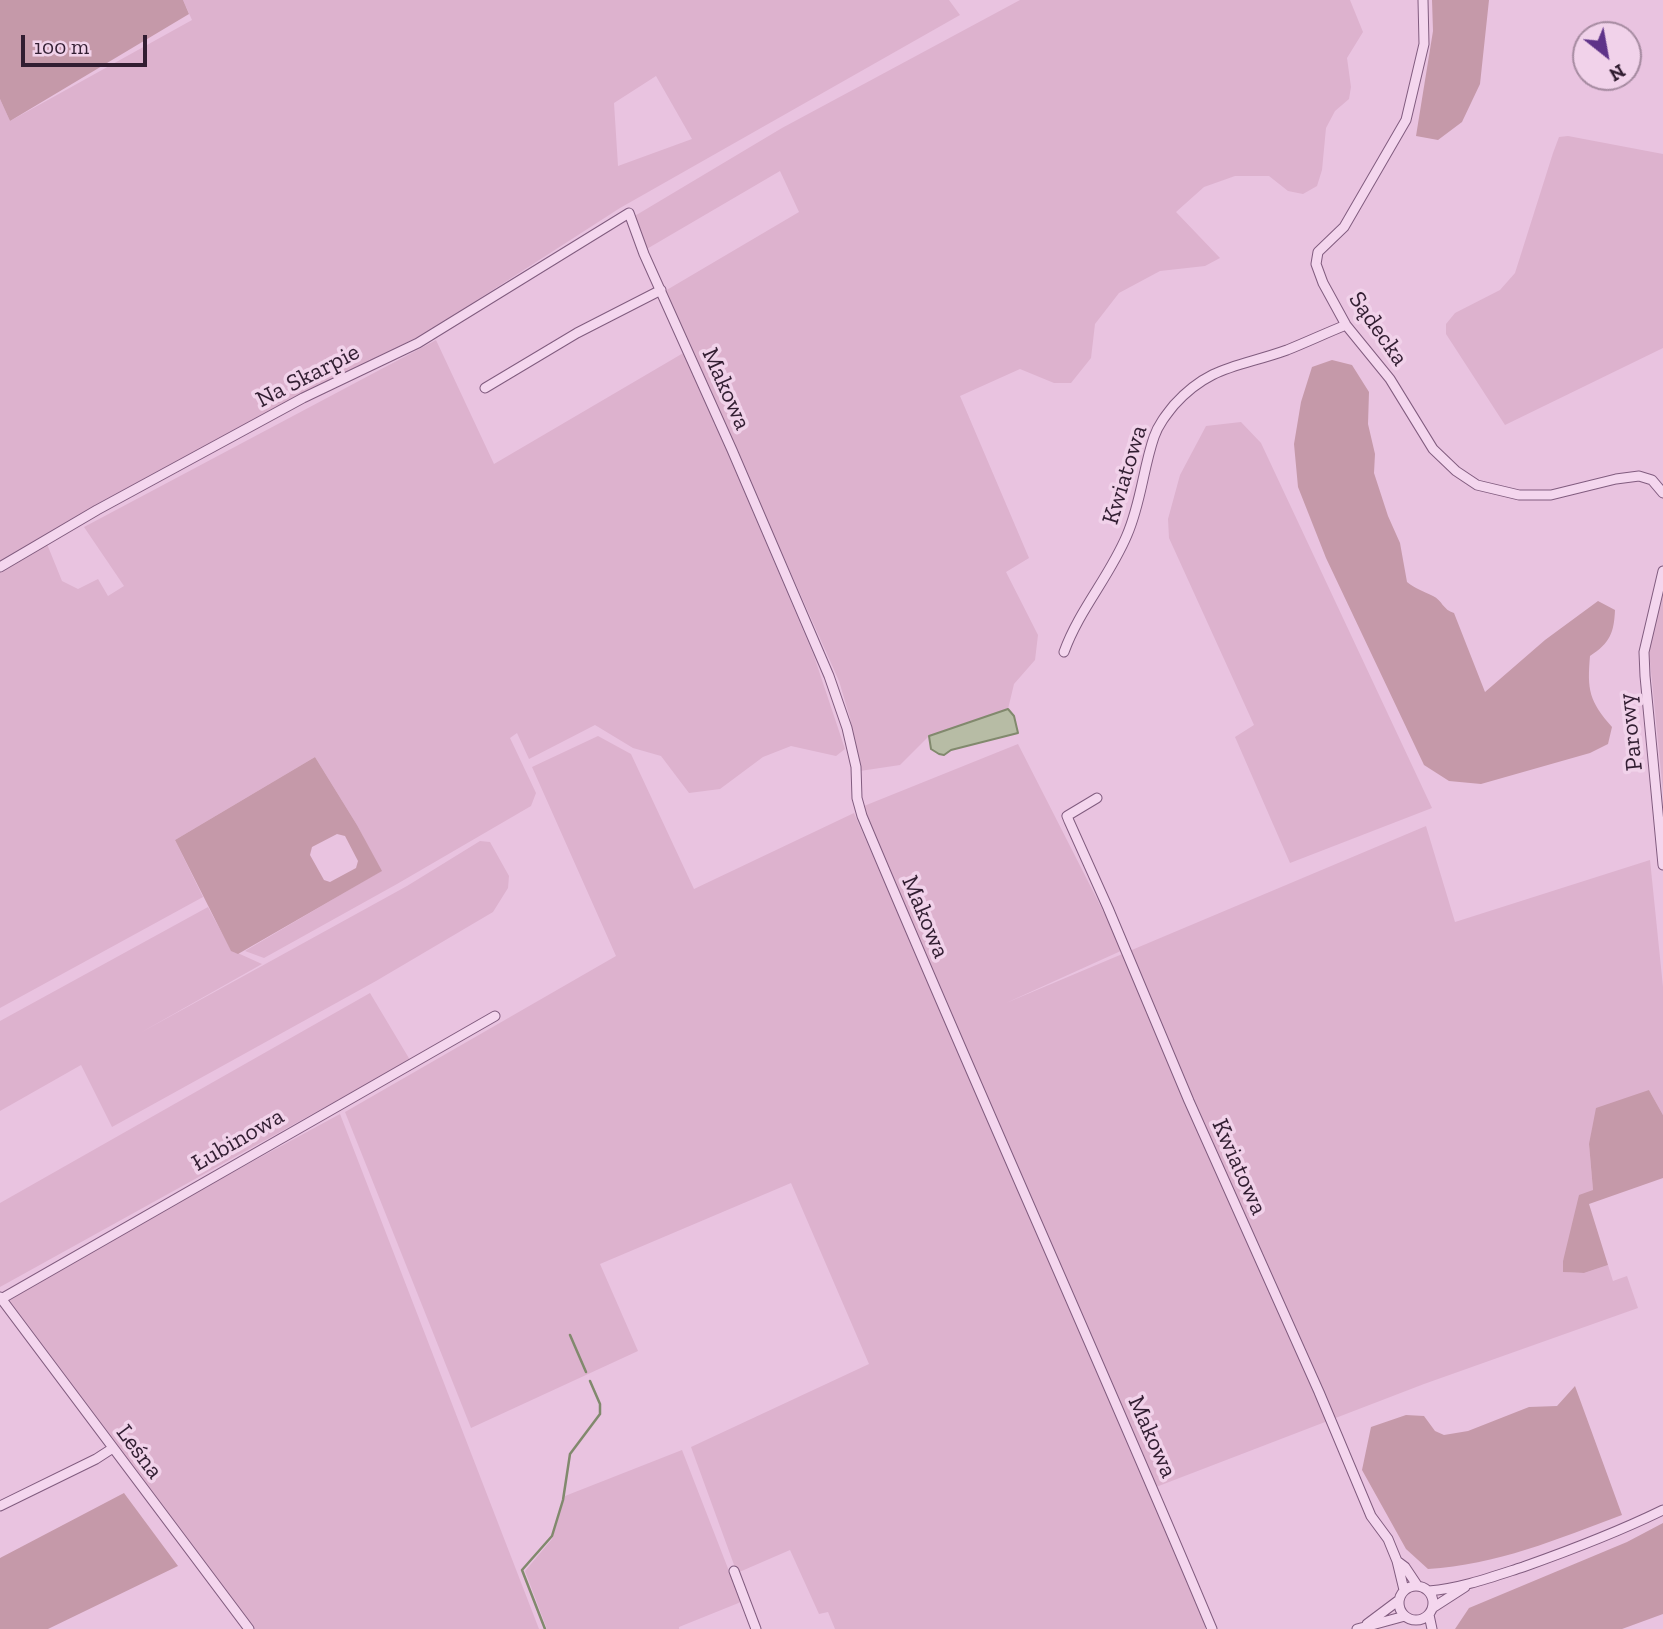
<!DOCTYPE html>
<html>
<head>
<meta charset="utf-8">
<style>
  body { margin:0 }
  #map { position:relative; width:1663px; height:1629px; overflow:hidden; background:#e9c3e0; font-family:"Zilla Slab",serif }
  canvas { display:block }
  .north { position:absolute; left:1572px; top:21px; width:70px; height:70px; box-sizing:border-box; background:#f1d2ea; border:2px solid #a58aa0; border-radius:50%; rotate:149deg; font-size:19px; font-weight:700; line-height:28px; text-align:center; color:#321e32 }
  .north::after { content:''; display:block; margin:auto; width:24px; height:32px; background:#5f3389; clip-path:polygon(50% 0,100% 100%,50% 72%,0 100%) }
  .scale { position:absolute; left:21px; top:35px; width:126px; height:32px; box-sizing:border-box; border:4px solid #321e32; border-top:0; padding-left:9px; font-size:21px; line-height:24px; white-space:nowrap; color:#321e32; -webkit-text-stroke:5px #f1d2ea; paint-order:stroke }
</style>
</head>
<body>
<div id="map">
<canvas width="1663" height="1629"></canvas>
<div class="north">N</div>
<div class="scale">100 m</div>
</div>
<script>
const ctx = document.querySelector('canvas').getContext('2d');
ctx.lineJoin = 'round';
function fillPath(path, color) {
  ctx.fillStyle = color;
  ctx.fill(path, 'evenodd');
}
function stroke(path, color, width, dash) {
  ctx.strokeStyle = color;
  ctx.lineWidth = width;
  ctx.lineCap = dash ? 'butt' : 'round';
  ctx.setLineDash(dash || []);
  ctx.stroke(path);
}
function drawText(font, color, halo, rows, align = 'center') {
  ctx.font = font + ' "Zilla Slab",serif';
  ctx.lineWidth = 7;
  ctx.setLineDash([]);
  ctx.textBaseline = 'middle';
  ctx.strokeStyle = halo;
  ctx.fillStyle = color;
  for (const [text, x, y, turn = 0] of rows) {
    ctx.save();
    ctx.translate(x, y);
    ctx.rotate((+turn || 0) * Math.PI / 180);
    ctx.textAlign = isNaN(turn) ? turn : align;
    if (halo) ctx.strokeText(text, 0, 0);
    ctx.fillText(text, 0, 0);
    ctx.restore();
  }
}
fillPath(new Path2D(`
  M183 0H949L960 15 620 208 426 333 351 370 0 563V99L10 121 192 20ZM656 76 692 139 618 166 614 103Z
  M1020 0H1350L1363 32 1347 58 1351 87 1349 99 1335 111 1326 128 1322 170 1317 186 1303 194 1288 191 1269 176H1235L1204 187 1176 212 1220 258 1205 266 1160 271 1119 293 1095 324 1091 358 1071 383H1054L1020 369 960 396 1029 558 1006 572 1038 635 1035 660 1014 684 1008 709 929 736 900 765 860 771 850 718 839 681 665 291 799 212 780 171 645 250 633 217 782 128Z
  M1568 136 1663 154V348L1505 425 1446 334V324L1455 313 1500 290 1515 273 1553 153 1559 137Z
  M436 340 494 464 685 352 814 656 845 749 836 756 791 746 763 757 720 789 689 793 661 756 633 748 595 725 529 759 517 733 510 738 536 793 531 806 397 884 264 958 245 951 381 871 357 825 315 757 175 840 203 897 0 1008V571L47 544 62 581 78 589 98 579 108 596 124 586 84 527Z
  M1241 422 1261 443 1432 808 1290 863 1235 737 1254 725 1169 538 1168 519 1180 475 1206 426Z
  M1663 588V792L1649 651Z
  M598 736 631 754 694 889 854 813 1042 1240 1205 1621V1629H835L828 1612 819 1614 790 1550 737 1573 691 1447 869 1364 791 1183 600 1264 638 1351 471 1428 345 1112 616 956 532 767Z
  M1018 744 1123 950 1006 1003 1426 826 1455 922 1650 860 1663 987V1115L1649 1090 1589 1144 1593 1190 1563 1261 1564 1272 1584 1273 1608 1265 1613 1281 1627 1276 1638 1308 1424 1384 1156 1487 877 847 864 806Z
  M480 841 490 842 509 876 508 888 493 912 376 981 112 1127 81 1065 0 1111V1021L208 907 231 950 262 964 140 1033 407 886Z
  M370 993 410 1060 0 1287V1203Z
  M340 1114 539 1629H254L3 1297Z
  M682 1450 741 1602 679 1627V1629H547L525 1571 552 1539 565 1496Z`), '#ddb2ce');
fillPath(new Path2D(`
  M0 0H183L189 14 10 121 0 99Z
  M1432 0H1489L1480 84 1462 122 1438 140 1416 136 1433 31Z
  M1332 360 1352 365 1369 392 1368 424 1375 454 1374 473 1388 516 1400 543 1407 582C1416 589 1423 591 1433 596 1442 600 1443 610 1454 613L1485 692 1545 640 1598 601 1615 610C1614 633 1610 643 1590 656 1587 690 1589 701 1612 727L1608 744 1590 753 1481 784 1449 781 1424 765 1326 558 1298 487 1294 444 1301 402 1312 367Z
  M315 757 357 825 382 871 238 954 231 951 175 840ZM337 834 345 836 358 861 356 868 330 882 324 880 310 855 312 847Z
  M1649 1090 1663 1115V1178L1589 1204 1608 1265 1584 1273 1563 1272V1261L1579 1195 1593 1190 1589 1144 1596 1108Z
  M1575 1386 1622 1515C1558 1539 1496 1565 1428 1569L1406 1549 1362 1470 1371 1427 1406 1415 1424 1416 1435 1431 1444 1435 1468 1431 1529 1407 1557 1406Z
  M124 1493 178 1566 48 1629H0V1558Z
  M1663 1523V1614L1622 1629H1455L1469 1608 1627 1542Z`), '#c599a9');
const water = new Path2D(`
  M1008 709 1014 716 1018 733 951 750 944 755 939 754 931 749 929 736Z`);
fillPath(water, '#b7bca5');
stroke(water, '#81896d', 2);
stroke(new Path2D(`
  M570 1335 586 1372
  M545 1629 522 1570 552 1536 563 1500 570 1454 600 1414V1404L590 1381`), '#81896d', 2.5);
const street = new Path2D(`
  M1423 0 1424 44 1406 120 1344 227 1318 252 1316 264 1323 283 1346 325 1390 379 1433 449 1456 471 1477 485 1519 495H1551L1616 479 1639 476 1652 480 1663 493
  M485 388 577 333 661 290
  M0 567 97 510 303 398 418 343 629 213 644 254 732 450 829 676 847 728 856 767 857 798 862 816C976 1088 1098 1357 1212 1629
  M1663 571 1644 652 1645 676 1663 865
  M1064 652C1079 610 1110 576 1127 535 1141 503 1143 469 1154 437 1158 425 1166 415 1174 405 1210 365 1240 367 1287 350 1307 342 1326 333 1346 325
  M1097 798 1067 816 1069 821 1108 908 1189 1101 1319 1392 1371 1516 1388 1539 1397 1561 1404 1590
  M0 1297 249 1629
  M1 1299 495 1016
  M0 1506 96 1459 113 1448
  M1397 1561 1405 1567 1417 1585
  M734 1571 756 1629
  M1399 1603a17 17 0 1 1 34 0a17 17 0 1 1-34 0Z
  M1429 1591C1462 1588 1492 1577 1523 1567 1571 1550 1618 1532 1663 1510
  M1434 1607 1465 1587
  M1429 1615 1432 1629
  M1367 1624 1399 1600
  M1357 1629 1405 1616`);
stroke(street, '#815c7f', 11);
stroke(street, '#f4d6ee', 9);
drawText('24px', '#321e32', '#f1d2ea', [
  ["Sądecka",1378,329,55],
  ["Na Skarpie",308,376,-27],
  ["Makowa",726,389,66],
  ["Kwiatowa",1125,475,-73],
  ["Parowy",1631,732,-96],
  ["Makowa",925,917,67],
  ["Łubinowa",238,1140,-30],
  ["Kwiatowa",1239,1167,66],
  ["Makowa",1152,1437,66],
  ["Leśna",139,1452,53]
]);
</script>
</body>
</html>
